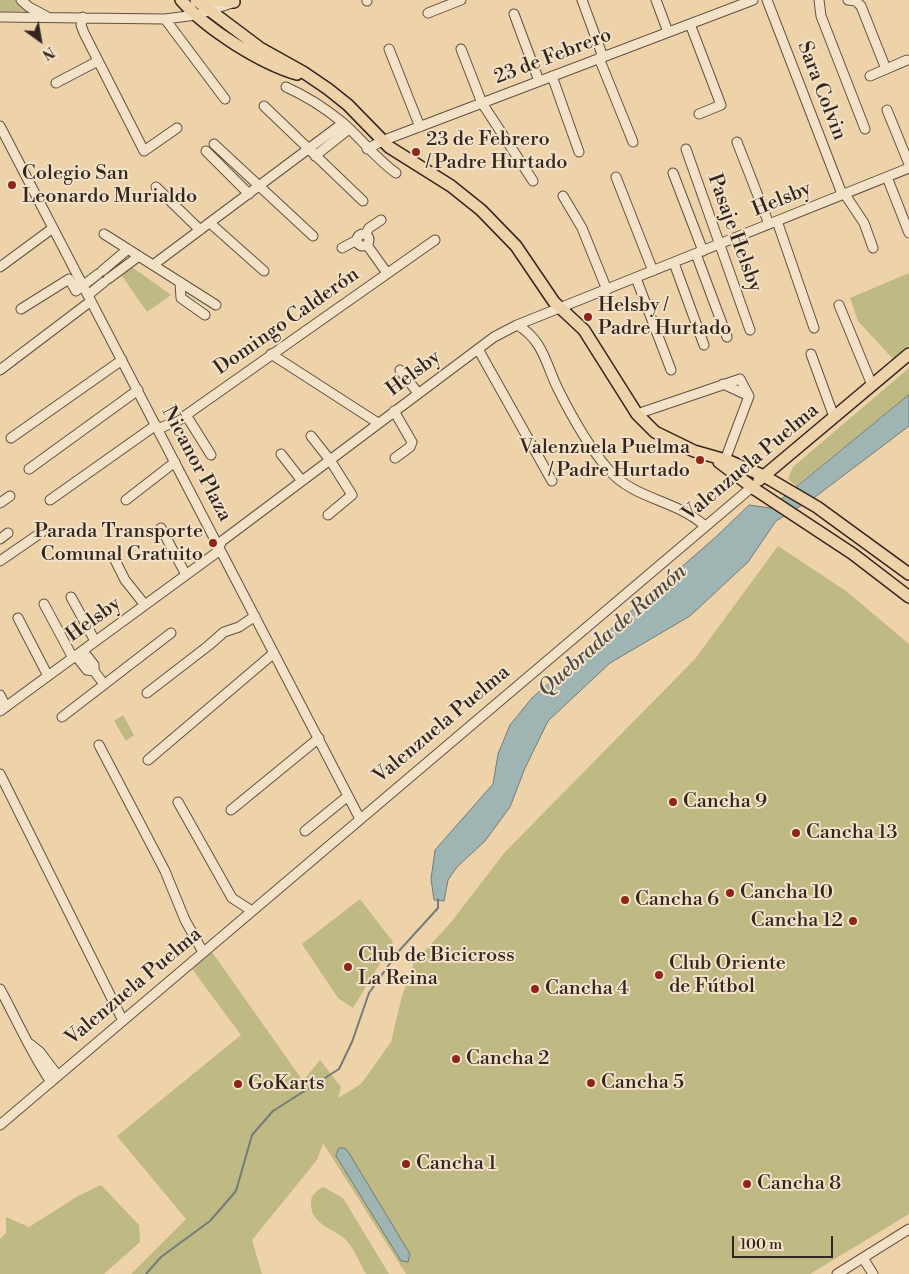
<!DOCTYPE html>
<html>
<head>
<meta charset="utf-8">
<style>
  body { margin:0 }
  #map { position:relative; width:909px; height:1274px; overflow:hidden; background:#eed2aa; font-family:"Libre Bodoni",serif }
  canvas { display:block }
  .north { position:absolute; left:15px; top:15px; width:50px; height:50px; -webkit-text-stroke:4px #f4e2c8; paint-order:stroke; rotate:148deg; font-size:14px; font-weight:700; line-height:20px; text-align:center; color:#33261f }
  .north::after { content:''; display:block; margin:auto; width:18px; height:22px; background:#33261f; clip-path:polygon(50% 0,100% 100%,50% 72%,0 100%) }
  .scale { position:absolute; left:732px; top:1236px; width:101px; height:22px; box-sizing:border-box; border:2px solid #33261f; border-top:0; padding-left:6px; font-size:15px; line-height:18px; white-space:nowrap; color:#33261f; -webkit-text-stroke:4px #f4e2c8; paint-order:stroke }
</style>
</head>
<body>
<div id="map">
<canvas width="909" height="1274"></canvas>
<div class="north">N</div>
<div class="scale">100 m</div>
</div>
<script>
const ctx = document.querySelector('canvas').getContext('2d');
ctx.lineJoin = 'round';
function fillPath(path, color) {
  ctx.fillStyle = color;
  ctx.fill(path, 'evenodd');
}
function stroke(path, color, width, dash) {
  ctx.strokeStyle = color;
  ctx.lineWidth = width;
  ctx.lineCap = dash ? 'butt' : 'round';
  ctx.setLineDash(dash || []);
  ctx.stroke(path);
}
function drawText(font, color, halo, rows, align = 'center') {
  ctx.font = font + ' "Libre Bodoni",serif';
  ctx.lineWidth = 4;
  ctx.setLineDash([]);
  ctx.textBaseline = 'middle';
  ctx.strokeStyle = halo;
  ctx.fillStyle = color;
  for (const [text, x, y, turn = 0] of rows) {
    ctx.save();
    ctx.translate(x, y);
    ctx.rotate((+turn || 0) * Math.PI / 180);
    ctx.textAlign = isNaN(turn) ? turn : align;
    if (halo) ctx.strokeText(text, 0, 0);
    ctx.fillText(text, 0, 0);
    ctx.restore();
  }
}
fillPath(new Path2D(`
  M0 0H17L29 11 0 12Z
  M132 267 171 295 147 312 122 276Z
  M909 273V346L893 359 858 321 850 298Z
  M909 368V395L796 486 788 479 793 467Z
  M778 546 846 591 909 644V1214L810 1274H406L323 1143 317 1160 252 1240 262 1274H131L186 1219 117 1136 241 1035 192 969 212 952 303 1081 320 1060 341 1087 338 1098 361 1084 391 1042 402 996 414 963 452 921 505 852 695 659Z
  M123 715 134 735 126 741 114 721Z
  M360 899 393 942 353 1008 338 998 302 944Z
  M101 1185 139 1225 140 1242 104 1274H0V1239L6 1233V1217L29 1227 78 1196Z
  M323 1187 343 1198 389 1274H366C360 1264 354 1248 346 1240 333 1228 312 1225 311 1205 310 1196 316 1191 323 1187Z`), '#bfba84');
const water = new Path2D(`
  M909 395V426L815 497 776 521 748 562 690 616 610 663 548 721 525 768 510 807 485 841 457 867 448 880 444 901 434 900 431 879 435 850 493 784 498 754 510 725 532 698 718 535 749 505 770 508Z
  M339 1148H345L349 1153 410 1254 408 1262 401 1261 336 1156Z`);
fillPath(water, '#9eb5b4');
stroke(water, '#737c78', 1);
stroke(new Path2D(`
  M146 1274 161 1257 210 1221 236 1191 252 1135 273 1111 339 1069 352 1042 369 993 398 952 438 908V899`), '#737c78', 2);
const minor = new Path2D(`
  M21 0 29 7 46 16
  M367 0V1
  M582 0 603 57
  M656 0 668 32
  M767 0 842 194
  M819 0 821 16 865 129
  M848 0 856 1 861 6 886 69
  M428 13 461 0
  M514 14 539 81
  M0 17 165 19 196 15 232 3
  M83 17 81 25 84 33 144 151 177 128
  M165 19 225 99
  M690 24 721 105 699 114
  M389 49 420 127
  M461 49 482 103 533 181
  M599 58 633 142
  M552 76 579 152
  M870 76 907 60
  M56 83 98 61
  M286 87C306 96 325 108 342 122 362 139 375 158 396 173
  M264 106 363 201
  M887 110 909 164
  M0 126 360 819
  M737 142 769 224
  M214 144 313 236
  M367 149 382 141 753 0
  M686 149 750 330
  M206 151 249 194
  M315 156 349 129
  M673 173 703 251
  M616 177 653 271
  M887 177 909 233
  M156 187 200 230
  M844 193 864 223 873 248
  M563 196 582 228 607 290
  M777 221 814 328
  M210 223 264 271
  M366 233 369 228 381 220
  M357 240a6 6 0 1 1 12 0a6 6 0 1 1-12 0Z
  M104 234 216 305
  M367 245 387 273
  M342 248 357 240
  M696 254 727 337
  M674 263 704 345
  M153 265 343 123
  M0 267 53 228
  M102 271 128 249
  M636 278 671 370
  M108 279 139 256
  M180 282 181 298 205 315
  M88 295 104 282
  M839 305 872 385
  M21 309 69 279 76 291 98 274
  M517 325C544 340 546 366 559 391 572 417 589 447 608 469 634 500 675 499 705 526
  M478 349 552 481
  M271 354 378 423
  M811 354 834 417
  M0 370 91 301
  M400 370 418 393
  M723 384 749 396
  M394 411 412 442 410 447 395 458
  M637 414 740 379 749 396 725 460
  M186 415 211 455
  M158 429 179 420 435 240
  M311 436 330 460 352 495 328 515
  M11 438 122 360
  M281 454 302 481
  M29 469 138 390
  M50 500 156 425
  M126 500 175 462
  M0 503 10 496
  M161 528 186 575
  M0 539 8 533
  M114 558 125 580 145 605
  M0 561 42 532
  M71 597 95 641
  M44 604 73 658
  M18 618 48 676
  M83 651 94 665V671L104 684
  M76 656 87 670 94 671
  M147 693 208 646 224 632 239 627 255 616
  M0 695 6 707
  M0 711 216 553 222 541 494 337 517 325 909 168
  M62 717 171 633
  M99 745 165 871 185 920 203 952
  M148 760 274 653
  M0 774 123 1021
  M178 802 232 898 252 911
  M231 810 319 738
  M305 831 348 796
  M0 989C17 1020 31 1053 51 1082
  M30 1044 40 1052 58 1076
  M0 1125 752 487
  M863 1258 873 1274
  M837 1274 909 1229`);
const major = new Path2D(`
  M181 0C206 29 260 63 297 74
  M196 0 260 48 303 72 328 89 348 105 389 147 451 186 481 210 516 246 554 302 584 330 637 414 655 432 694 451 729 461 764 476 817 507 909 574
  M209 0 234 2
  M719 462 756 490 853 554 909 597
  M759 480 909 354`);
stroke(minor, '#625142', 11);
stroke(major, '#33261f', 14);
stroke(minor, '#f4e2c8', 9);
stroke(major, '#eed2aa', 11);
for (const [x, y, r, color] of [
  [416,152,5,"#8f2418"],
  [12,185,5,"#8f2418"],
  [588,317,5,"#8f2418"],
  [700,460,5,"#8f2418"],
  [213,543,5,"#8f2418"],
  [673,802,5,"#8f2418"],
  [796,833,5,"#8f2418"],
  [730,893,5,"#8f2418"],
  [625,900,5,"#8f2418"],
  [853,921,5,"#8f2418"],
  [348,967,5,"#8f2418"],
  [659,975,5,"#8f2418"],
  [535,989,5,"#8f2418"],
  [456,1059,5,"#8f2418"],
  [591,1083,5,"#8f2418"],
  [238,1084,5,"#8f2418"],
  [406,1164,5,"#8f2418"],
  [747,1184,5,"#8f2418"]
]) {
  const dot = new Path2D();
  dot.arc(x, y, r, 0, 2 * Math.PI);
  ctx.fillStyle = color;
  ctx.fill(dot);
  stroke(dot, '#f4e2c8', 2);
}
drawText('20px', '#33261f', '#f4e2c8', [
  ["23 de Febrero",553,57,-21],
  ["Sara Colvin",821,91,69],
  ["Helsby",782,200,-22],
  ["Pasaje Helsby",734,233,70],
  ["Domingo Calderón",287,322,-35],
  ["Helsby",414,374,-37],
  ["Valenzuela Puelma",751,463,-40],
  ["Nicanor Plaza",196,464,62],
  ["Helsby",94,620,-36],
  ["Valenzuela Puelma",442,725,-40],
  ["Valenzuela Puelma",134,987,-40]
]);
drawText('20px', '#33261f', '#f4e2c8', [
  ["23 de Febrero",426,140],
  ["/ Padre Hurtado",426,163],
  ["Colegio San",22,174],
  ["Leonardo Murialdo",22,197],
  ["Helsby /",598,306],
  ["Padre Hurtado",598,329],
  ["Valenzuela Puelma",690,448,"right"],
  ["/ Padre Hurtado",690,471,"right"],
  ["Parada Transporte",203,532,"right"],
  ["Comunal Gratuito",203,555,"right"],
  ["Cancha 9",683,802],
  ["Cancha 13",806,833],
  ["Cancha 10",740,893],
  ["Cancha 6",635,900],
  ["Cancha 12",843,921,"right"],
  ["Club de Bicicross",358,956],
  ["La Reina",358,979],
  ["Club Oriente",669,964],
  ["de Fútbol",669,987],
  ["Cancha 4",545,989],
  ["Cancha 2",466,1059],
  ["Cancha 5",601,1083],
  ["GoKarts",248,1084],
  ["Cancha 1",416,1164],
  ["Cancha 8",757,1184]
], 'left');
drawText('italic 21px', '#4e4a44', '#f4e2c8', [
  ["Quebrada de Ramón",613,631,-41]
]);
</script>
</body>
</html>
